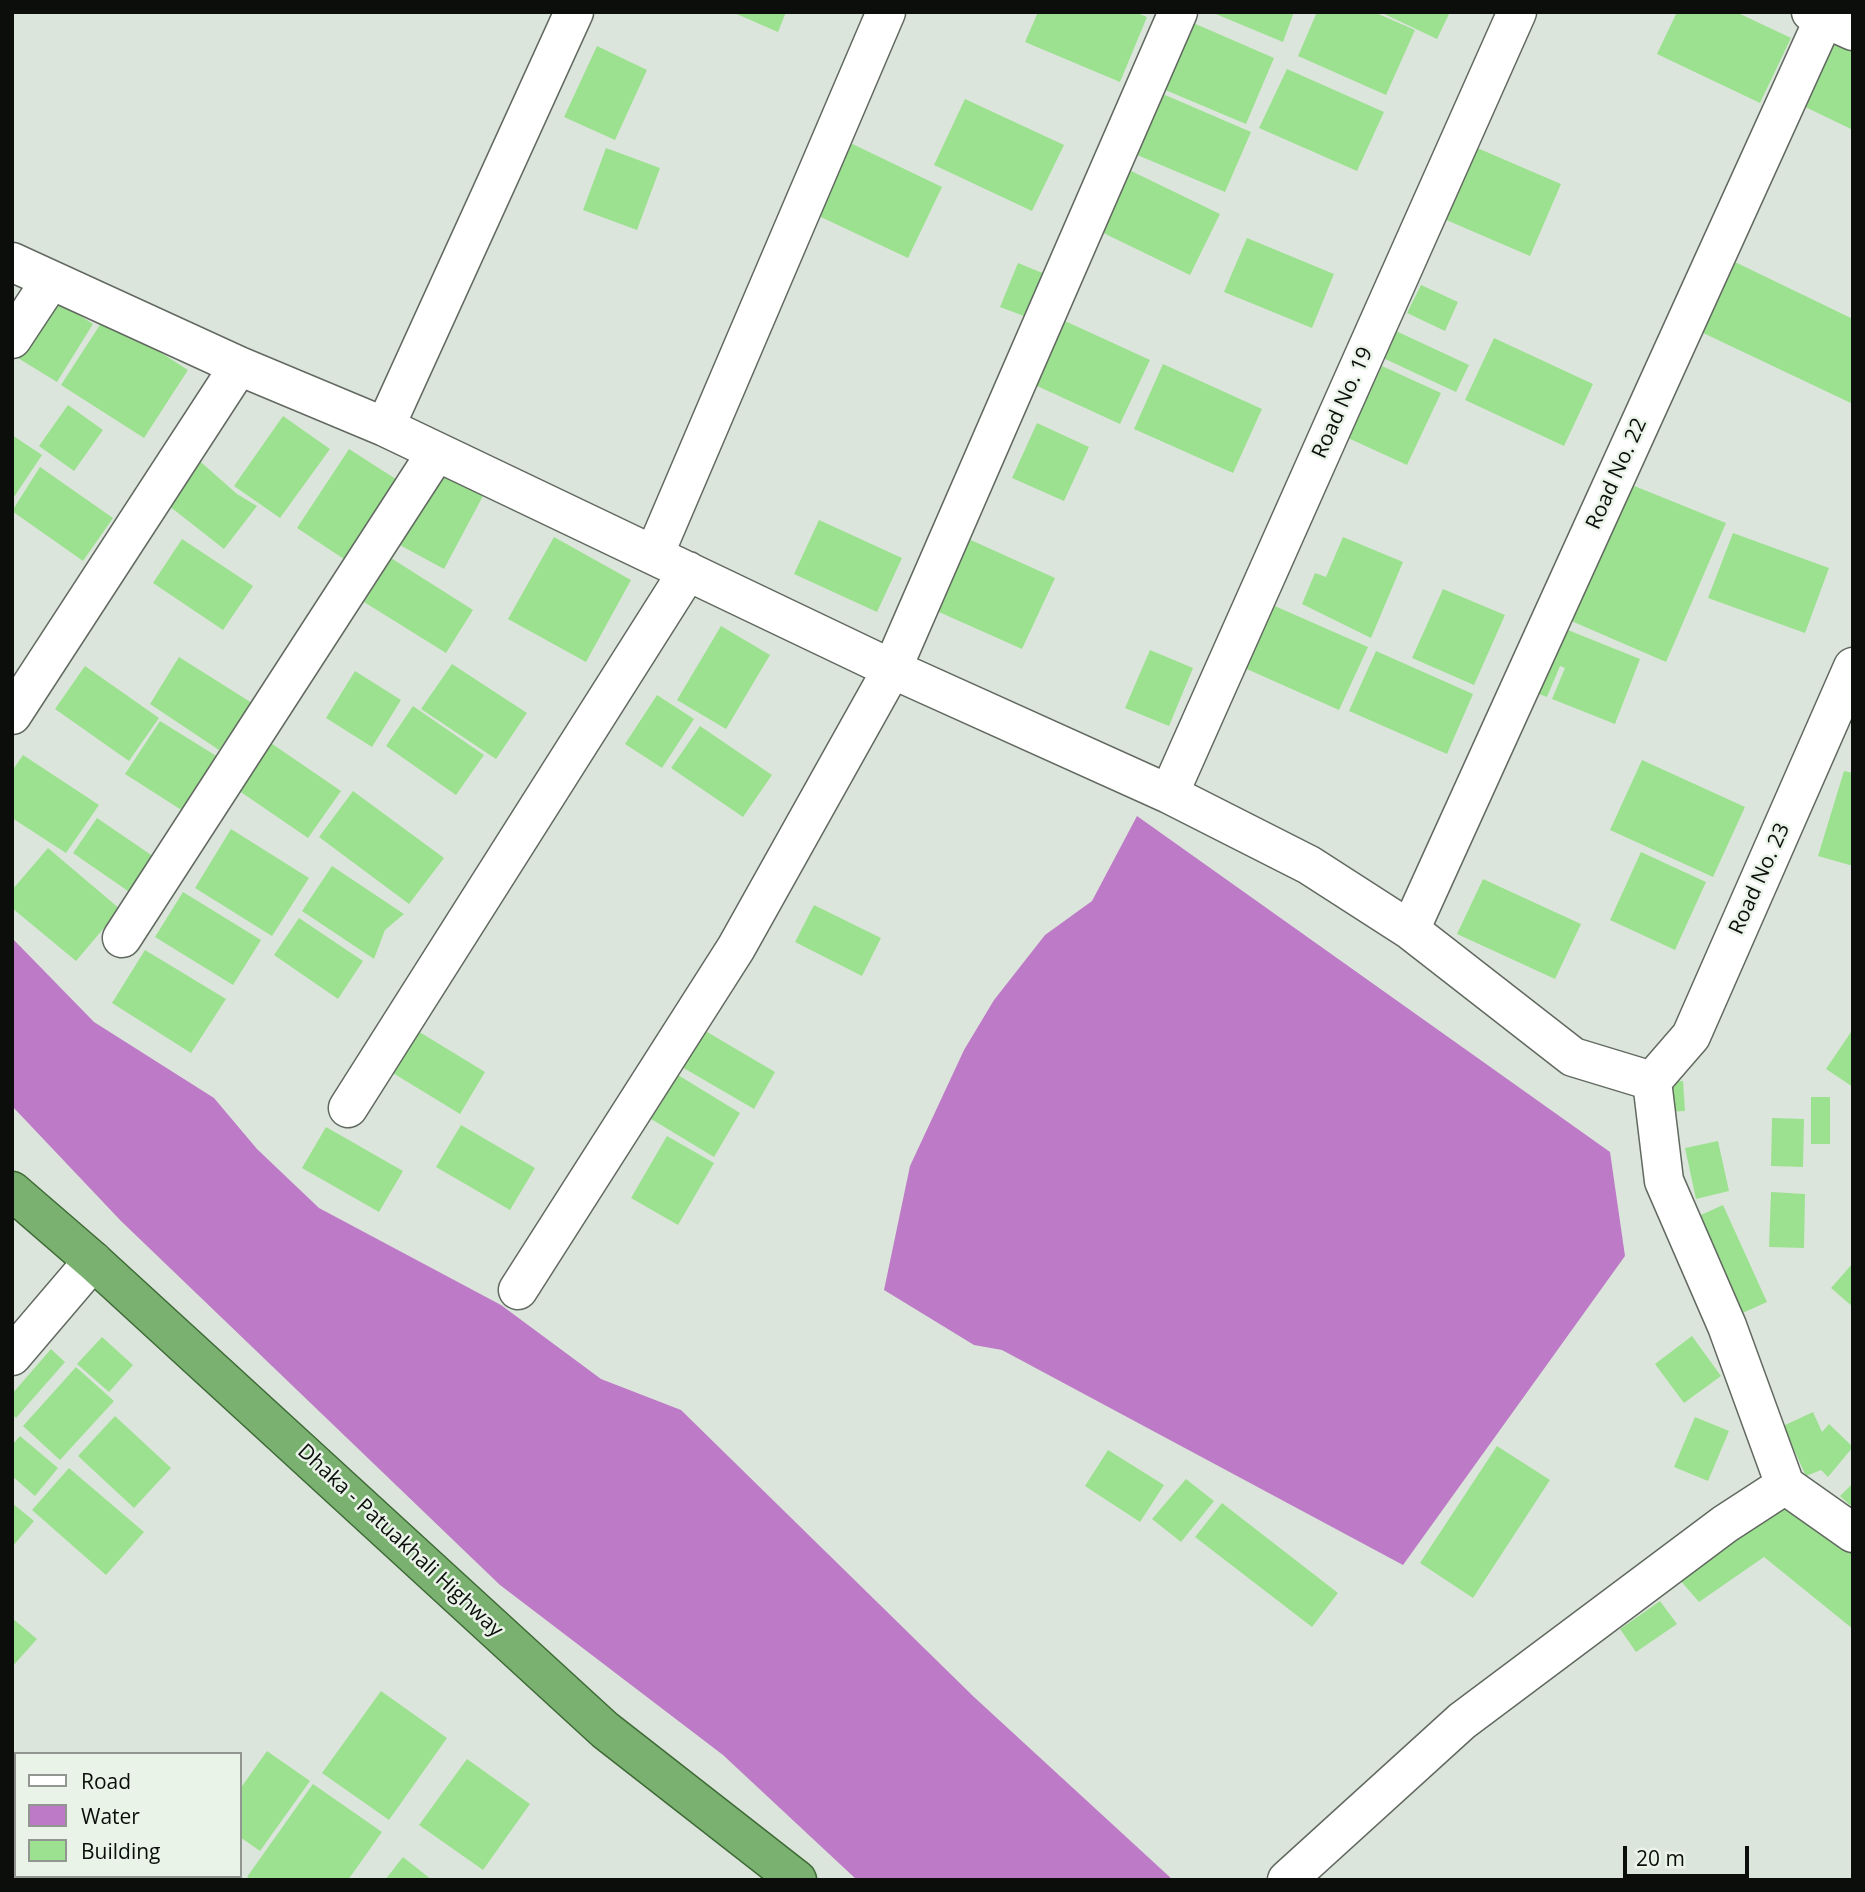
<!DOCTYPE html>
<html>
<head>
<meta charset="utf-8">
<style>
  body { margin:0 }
  #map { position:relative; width:1865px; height:1892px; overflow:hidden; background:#dce5db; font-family:"Open Sans",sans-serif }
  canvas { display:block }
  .frame { position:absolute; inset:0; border:14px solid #0b0e0b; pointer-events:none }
  .legend { position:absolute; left:14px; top:1752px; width:228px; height:126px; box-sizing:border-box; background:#eaf3e8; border:2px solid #919790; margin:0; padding:9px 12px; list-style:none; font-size:21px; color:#0b0e0b }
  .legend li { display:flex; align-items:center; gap:14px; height:35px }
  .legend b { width:35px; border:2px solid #919790 }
  .scale { position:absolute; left:1623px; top:1846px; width:126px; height:32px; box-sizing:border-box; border:4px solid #0b0e0b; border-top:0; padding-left:9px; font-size:21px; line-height:24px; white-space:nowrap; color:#0b0e0b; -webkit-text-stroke:5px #eaf3e8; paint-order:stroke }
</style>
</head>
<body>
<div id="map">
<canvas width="1865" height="1892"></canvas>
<div class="frame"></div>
<ul class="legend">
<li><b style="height:9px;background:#fff"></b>Road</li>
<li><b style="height:19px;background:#bd7bc7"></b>Water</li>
<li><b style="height:19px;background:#9ce190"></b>Building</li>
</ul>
<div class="scale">20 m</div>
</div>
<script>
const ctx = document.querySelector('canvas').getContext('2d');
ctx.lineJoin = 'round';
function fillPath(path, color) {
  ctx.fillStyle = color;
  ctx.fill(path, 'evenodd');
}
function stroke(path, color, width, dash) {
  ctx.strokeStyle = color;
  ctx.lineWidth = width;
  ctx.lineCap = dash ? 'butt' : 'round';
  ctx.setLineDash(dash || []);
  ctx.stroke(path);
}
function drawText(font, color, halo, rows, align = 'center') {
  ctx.font = font + ' "Open Sans",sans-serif';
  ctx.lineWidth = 5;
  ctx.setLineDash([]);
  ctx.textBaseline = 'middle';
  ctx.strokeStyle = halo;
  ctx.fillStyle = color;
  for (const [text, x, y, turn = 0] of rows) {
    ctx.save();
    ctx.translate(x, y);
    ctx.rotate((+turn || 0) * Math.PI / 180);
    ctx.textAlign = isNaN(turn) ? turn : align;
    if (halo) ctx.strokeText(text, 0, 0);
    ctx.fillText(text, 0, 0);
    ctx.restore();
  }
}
fillPath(new Path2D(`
  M1137 816 1610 1152 1625 1256 1403 1565 1002 1350 974 1345 884 1290 910 1166 964 1050 994 1000 1045 935 1092 901Z
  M12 938 94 1022 214 1098 257 1149 319 1208 501 1305 601 1379 681 1410 974 1697 1173 1880H857L723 1755 500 1585 121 1221 12 1106Z`), '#bd7bc7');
fillPath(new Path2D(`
  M732 12H786L778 32Z
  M1038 12H1135L1147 17 1120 82 1025 42Z
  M1211 12H1294L1283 42Z
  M1317 12H1374L1415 30 1386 95 1298 56Z
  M1380 12H1450L1437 39Z
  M1677 12H1736L1791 38 1760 103 1657 54Z
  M1191 22 1274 58 1246 124 1163 89Z
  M1829 32 1853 43V130L1795 102Z
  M597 46 647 70 615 140 564 117Z
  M1287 69 1384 112 1357 171 1259 128Z
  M1149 88 1251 132 1225 192 1123 149Z
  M965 99 1064 145 1032 211 934 165Z
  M840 138 942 187 908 258 806 210Z
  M1461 141 1561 184 1530 256 1430 213Z
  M606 148 660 168 637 230 583 210Z
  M1123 167 1220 214 1190 275 1093 228Z
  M1247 238 1334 274 1312 328 1224 292Z
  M1735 262 1853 319V404L1701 332Z
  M1018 263 1050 276 1032 319 1000 307Z
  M1421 285 1458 302 1445 331 1407 313Z
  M50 296 93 324 57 382 13 355Z
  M1054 316 1150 360 1120 424 1024 380Z
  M105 317 188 370 144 438 61 385Z
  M1396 331 1469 365 1456 392 1383 358Z
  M1494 338 1593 384 1564 446 1465 400Z
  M1163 364 1262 409 1233 473 1134 429Z
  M1382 366 1441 393 1407 465 1348 438Z
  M68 405 103 430 74 471 39 446Z
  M283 416 330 449 280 518 234 486Z
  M1037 423 1089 447 1064 501 1012 478Z
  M12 435 42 455 12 500Z
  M349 449 399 481 347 561 297 528Z
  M194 456 237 494 257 506 224 549 159 498Z
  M40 467 113 518 83 561 12 511Z
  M434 471 483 496 444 569 396 543Z
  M1622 481 1726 523 1666 662 1569 620Z
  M819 520 902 558 877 612 794 574Z
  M953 532 1055 578 1022 649 921 604Z
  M1733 533 1829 568 1805 633 1708 598Z
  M554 537 631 580 586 662 508 619Z
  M1343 537 1403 562 1371 638 1302 604 1315 573 1326 577Z
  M182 539 253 586 223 630 153 583Z
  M391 558 473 610 446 653 364 602Z
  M1443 589 1505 615 1474 685 1412 658Z
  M1268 603 1368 647 1339 710 1240 666Z
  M1543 620 1640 659 1615 724 1552 699 1565 668 1560 666 1547 697 1517 686Z
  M721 626 770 655 726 729 677 700Z
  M1150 650 1193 668 1169 726 1125 708Z
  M1376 651 1473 694 1447 754 1349 711Z
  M179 657 252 703 219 750 150 704Z
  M452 664 527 713 496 759 421 709Z
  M85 666 159 718 129 761 55 709Z
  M355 671 401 700 372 747 326 718Z
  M657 695 694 719 662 768 625 744Z
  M413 706 484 755 456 795 386 746Z
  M160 721 218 757 183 811 125 774Z
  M700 726 772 775 743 817 671 768Z
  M265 739 341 791 308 838 232 786Z
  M23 755 99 805 66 853 12 818V771Z
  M1642 760 1745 807 1713 877 1610 830Z
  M1844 771 1853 773V866L1818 856Z
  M353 791 444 858 409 904 319 837Z
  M97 818 163 863 138 898 73 853Z
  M231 829 309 878 272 936 195 888Z
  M48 848 120 909 76 961 12 908V890Z
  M1641 852 1706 882 1675 950 1610 920Z
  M332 866 404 914 385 930 374 959 302 911Z
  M1483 879 1581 924 1555 979 1457 934Z
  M183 892 261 940 233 985 155 937Z
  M814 905 881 938 862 976 795 942Z
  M299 918 363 961 338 999 274 955Z
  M145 950 226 999 191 1053 112 1003Z
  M697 1026 775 1072 754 1109 675 1063Z
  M413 1028 485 1072 460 1114 388 1070Z
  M1853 1029V1087L1826 1069Z
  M665 1067 740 1113 714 1157 638 1111Z
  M1683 1081 1685 1111 1663 1112 1661 1082Z
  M1811 1097H1830V1144H1811Z
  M1772 1118 1804 1119 1803 1167 1771 1166Z
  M461 1125 535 1168 510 1210 436 1167Z
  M326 1127 403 1171 379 1212 302 1168Z
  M667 1136 714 1163 678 1225 631 1198Z
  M1718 1141 1729 1191 1696 1199 1685 1148Z
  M1771 1192 1805 1194 1804 1248 1769 1247Z
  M1723 1205 1767 1302 1738 1315 1694 1218Z
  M1853 1263V1307L1831 1288Z
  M1692 1336 1721 1376 1684 1403 1655 1364Z
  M102 1337 133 1365 109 1392 77 1364Z
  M51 1349 65 1362 16 1418 12 1414V1394Z
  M76 1367 114 1401 60 1460 23 1426Z
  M1813 1412 1822 1432 1829 1424 1853 1447 1828 1477 1821 1470 1806 1476 1783 1426Z
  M115 1416 171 1468 134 1508 78 1456Z
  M1695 1417 1729 1431 1708 1481 1674 1467Z
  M20 1436 58 1468 35 1496 12 1476V1445Z
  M1497 1446 1550 1480 1473 1598 1420 1563Z
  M1108 1450 1164 1485 1140 1522 1085 1486Z
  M69 1468 144 1532 106 1575 32 1510Z
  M1186 1479 1214 1501 1181 1542 1152 1519Z
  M1853 1483V1508L1840 1496Z
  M1791 1500 1853 1551V1629L1764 1557 1699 1602 1679 1579Z
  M12 1503 34 1521 12 1547Z
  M1222 1503 1338 1593 1312 1627 1195 1537Z
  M1660 1601 1677 1624 1636 1652 1620 1629Z
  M12 1618 37 1639 12 1667Z
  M381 1691 447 1738 389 1820 322 1773Z
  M267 1751 310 1781 260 1851 240 1837V1789Z
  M467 1759 530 1804 483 1870 419 1825Z
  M313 1784 382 1832 348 1880H252L247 1877Z
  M12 1828 16 1831V1876H29L26 1880H12Z
  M403 1857 432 1880H385Z`), '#9ce190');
const minor = new Path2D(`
  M1811 12 1853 31
  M12 262 239 366 385 427 892 669 1169 794 1309 865 1410 930 1573 1057 1652 1081 1664 1181 1727 1326 1785 1485 1853 1533
  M12 339 51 280
  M385 427 574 12
  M654 555 886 12
  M12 715 239 366
  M1169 794 1517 12
  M1410 930 1827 12
  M122 938 436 453
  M1652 1081 1691 1036 1853 667
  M348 1108 688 571
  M518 1290 736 948 892 669 1178 12
  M12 1356 93 1261
  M1287 1880 1462 1721 1725 1524 1785 1485`);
const trunk = new Path2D(`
  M12 1191 93 1261 605 1730 797 1880`);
stroke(minor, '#616960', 41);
stroke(trunk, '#3e6a36', 41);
stroke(minor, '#fff', 38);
stroke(trunk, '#7ab070', 38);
drawText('21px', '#0b0e0b', '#eaf3e8', [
  ["Road No. 19",1343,403,-66],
  ["Road No. 22",1617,474,-66],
  ["Road No. 23",1760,879,-66],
  ["Dhaka - Patuakhali Highway",400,1541,43]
]);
</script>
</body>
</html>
